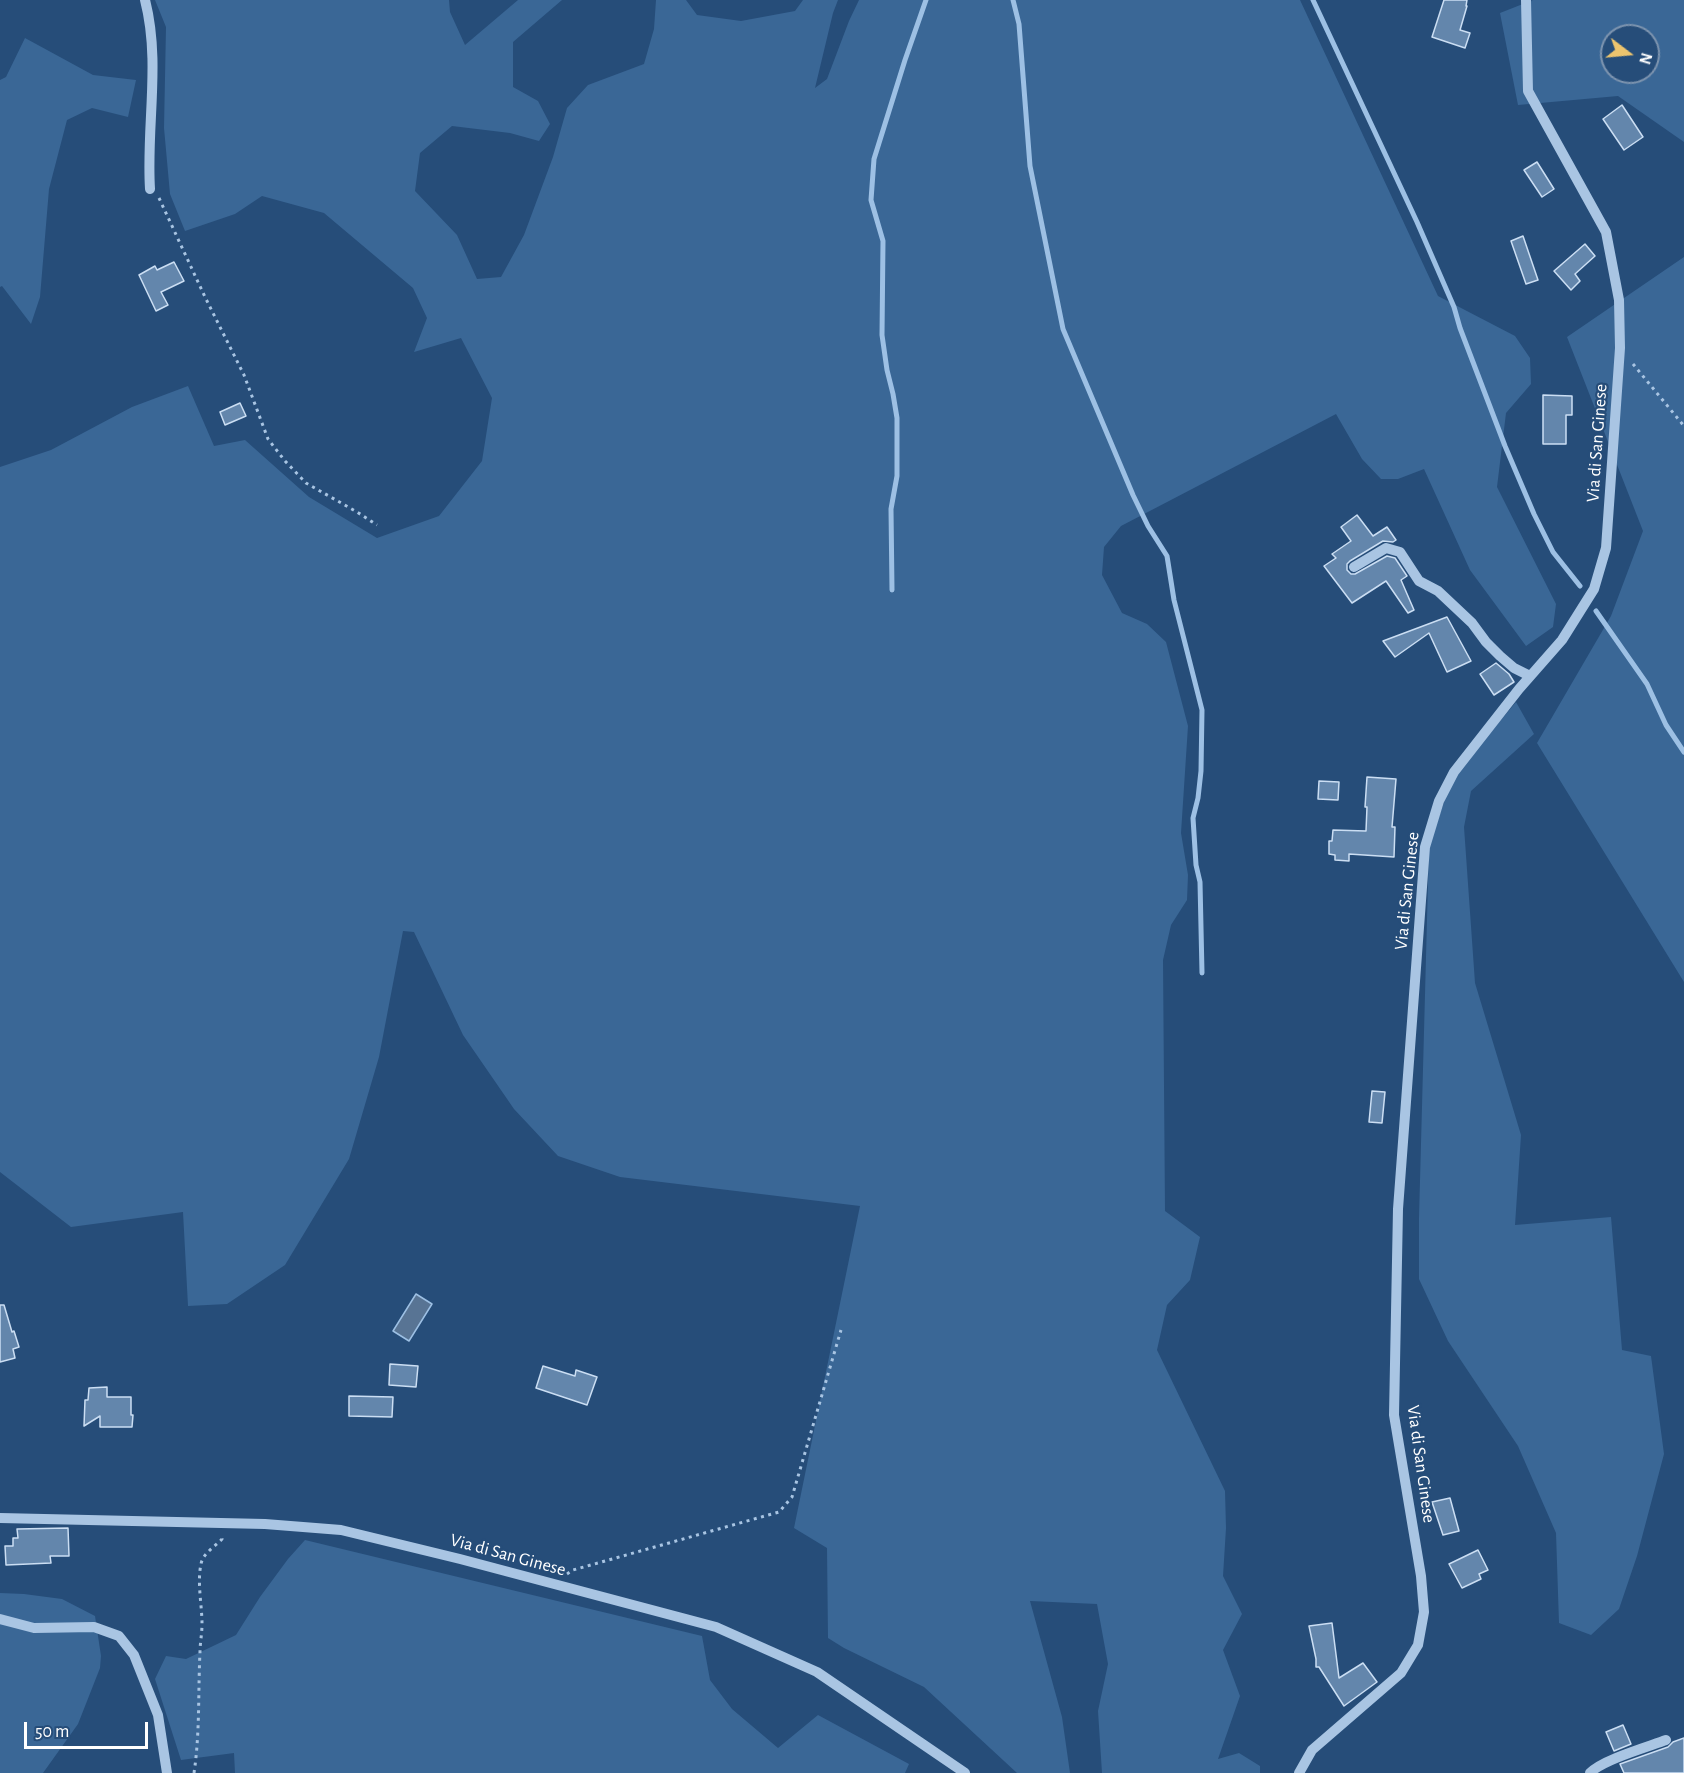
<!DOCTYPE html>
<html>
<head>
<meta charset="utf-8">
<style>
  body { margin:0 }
  #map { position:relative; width:1684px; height:1773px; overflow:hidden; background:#264d79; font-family:"Alegreya Sans",sans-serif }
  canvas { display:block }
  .north { position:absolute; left:1600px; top:24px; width:60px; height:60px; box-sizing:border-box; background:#264d79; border:2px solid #7d94af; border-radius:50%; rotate:106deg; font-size:16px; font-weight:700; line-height:24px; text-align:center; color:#fff }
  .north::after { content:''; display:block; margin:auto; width:21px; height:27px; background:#ecc46e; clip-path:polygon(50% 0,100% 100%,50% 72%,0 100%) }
  .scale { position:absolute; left:24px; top:1722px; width:124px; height:27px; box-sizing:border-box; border:3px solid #fff; border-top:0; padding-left:8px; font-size:18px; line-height:21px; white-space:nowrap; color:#fff; -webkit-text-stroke:4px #264d79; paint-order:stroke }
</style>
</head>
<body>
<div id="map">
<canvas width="1684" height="1773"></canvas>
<div class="north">N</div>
<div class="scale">50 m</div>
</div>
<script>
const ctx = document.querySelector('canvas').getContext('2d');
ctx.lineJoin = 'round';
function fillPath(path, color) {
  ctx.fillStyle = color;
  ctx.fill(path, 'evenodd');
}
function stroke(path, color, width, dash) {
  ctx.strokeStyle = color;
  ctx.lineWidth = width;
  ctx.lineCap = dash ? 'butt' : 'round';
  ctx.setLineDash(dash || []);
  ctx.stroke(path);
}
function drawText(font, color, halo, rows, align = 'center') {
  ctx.font = font + ' "Alegreya Sans",sans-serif';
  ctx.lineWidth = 4.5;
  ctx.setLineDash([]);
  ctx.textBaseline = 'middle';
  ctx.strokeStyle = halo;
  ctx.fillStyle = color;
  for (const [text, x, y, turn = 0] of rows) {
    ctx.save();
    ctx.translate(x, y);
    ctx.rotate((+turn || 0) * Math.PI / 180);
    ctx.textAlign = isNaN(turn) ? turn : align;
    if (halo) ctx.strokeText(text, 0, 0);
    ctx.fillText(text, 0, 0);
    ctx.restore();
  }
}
fillPath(new Path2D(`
  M155 0H449L450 12 465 45 518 0H562L513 42V87L538 101 550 124 539 141 510 133 452 126 420 153 415 191 457 235 477 279 501 277 524 235 553 157 567 108 588 85 644 64 654 29 656 0H686L697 15 741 21 795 11 803 0H838L833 13 815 88 827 79 849 21 859 0H1300L1438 296 1515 336 1530 358 1531 384 1506 413 1497 487 1556 604 1553 627 1526 646 1470 570 1424 469 1398 479H1381L1362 459 1336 414 1121 526 1104 547 1102 575 1122 613 1147 624 1166 642 1188 726 1181 833 1188 875 1187 900 1171 925 1163 960 1165 1211 1200 1237 1190 1280 1167 1305 1157 1350 1225 1491 1226 1528 1223 1576 1242 1614 1223 1650 1240 1696 1218 1759 1239 1753 1260 1766V1773H1102L1098 1711 1108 1664 1097 1604 1030 1601 1062 1717 1070 1773H1017L924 1687 844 1648 828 1638 827 1548 794 1528 860 1206 620 1177 558 1156 514 1109 463 1035 414 932 403 931 379 1057 349 1159 285 1265 227 1304 188 1306 183 1212 71 1227 0 1172V467L51 450 132 407 188 386 214 446 245 440 309 497 377 538 439 516 482 461 492 398 461 338 414 352 427 318 413 288 324 213 262 196 235 214 185 231 170 194 164 128 166 27Z
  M1533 0H1684V142L1618 96 1518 105 1500 13ZM1612 36H1648V72H1612Z
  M25 38 93 75 136 80 128 117 92 108 67 120 49 189 40 297 31 324 2 286 0 287V80L6 77Z
  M1684 257V982L1537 743 1611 616 1643 531 1567 337Z
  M1516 702 1534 734 1471 791 1464 827 1475 983 1521 1135 1515 1225 1611 1217 1622 1350 1651 1356 1664 1454 1637 1556 1619 1609 1591 1635 1559 1623 1556 1533 1518 1446 1448 1341 1419 1279V1218L1429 845 1448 791 1464 764Z
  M305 1540 702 1636 710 1680 732 1709 778 1748 818 1715 909 1764 905 1773H235L234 1753 181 1760 155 1679 166 1656 186 1659 236 1635 260 1597 288 1559Z
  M0 1593 24 1594 62 1599 95 1616 101 1656 100 1668 78 1724 43 1773H0Z`), '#3a6796');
const water = new Path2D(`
  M416 1294 432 1304 409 1341 393 1331Z`);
fillPath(water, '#587494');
stroke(water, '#9dc0e4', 1.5);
stroke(new Path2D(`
  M1013 0 1019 24 1030 166 1063 329 1133 495 1148 526 1167 556 1174 600 1202 710 1201 771 1198 798 1193 818 1196 865 1200 882 1202 973
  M1313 0 1417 222 1454 307 1460 328 1505 446 1534 514 1553 552 1580 586
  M892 590 891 509 897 476V418L893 394 887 370 882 335 883 241 871 200 874 159 905 60 926 0
  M1596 611 1647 684 1666 725 1684 752`), '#9dc0e4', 5);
const building = new Path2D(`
  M1444 0H1467L1466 6H1467L1460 30 1470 33 1465 48 1432 37Z
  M1622 105 1643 137 1624 150 1603 119Z
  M1537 162 1554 189 1542 197 1524 170Z
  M1523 236 1538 280 1526 284 1511 241Z
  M1585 244 1595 256 1575 274 1580 281 1571 290 1554 271Z
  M174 262 184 281 161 292 168 305 156 311 139 275 155 266 157 270Z
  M1543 395 1572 396V415H1566V444H1543Z
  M240 403 246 416 225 425 220 412Z
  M1357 515 1373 536 1387 527 1396 540 1393 542 1383 541 1350 561 1347 564V570L1351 574H1355L1387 556 1395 558 1407 576 1401 580 1414 610 1408 613 1386 581 1352 603 1324 566 1336 558 1332 554 1351 541 1341 527Z
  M1447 617 1471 661 1447 672 1429 633 1395 657 1383 641Z
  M1496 663 1509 674 1514 682 1494 695 1480 674Z
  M1367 777 1396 779 1392 827H1395L1394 857 1349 854V861L1335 860V855L1329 854V841H1332L1333 830 1366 831 1367 807H1365Z
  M1319 781 1339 782 1338 800 1318 799Z
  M1372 1091 1385 1092 1382 1123 1369 1122Z
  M0 1305H4L12 1332 14 1331 19 1347 13 1349 15 1358 0 1362Z
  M390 1364 418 1366 416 1387 389 1385Z
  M543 1366 575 1376 576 1370 597 1377 587 1405 536 1388Z
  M107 1387V1397H131V1415H133L132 1427H100V1416L84 1426 85 1400H88L89 1388Z
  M349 1396 393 1397 392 1417 349 1416Z
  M1450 1498 1459 1531 1443 1535 1432 1502Z
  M68 1528 69 1556H50L51 1563 6 1565 5 1546H13V1538H18L17 1529Z
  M1478 1550 1488 1570 1479 1574 1481 1579 1462 1588 1449 1564Z
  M1332 1623 1339 1678 1363 1663 1377 1682 1344 1706 1319 1667H1316V1659L1309 1626Z
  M1623 1725 1631 1744 1614 1751 1606 1732Z
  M1684 1738V1773H1624L1620 1764 1668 1747 1673 1742Z`);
fillPath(building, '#6386ac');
stroke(building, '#cbdef3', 1.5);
stroke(new Path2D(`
  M159 198 205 297 244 375 268 439 285 461 306 483 357 512 377 525
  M1633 364 1684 426
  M567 1574 573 1570 779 1512 792 1497 841 1330
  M194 1773C200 1733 198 1693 200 1652 200 1643 202 1634 202 1624 202 1605 197 1583 201 1564 203 1553 215 1547 222 1539L220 1535`), '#a9c5e3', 3, [3, 4.5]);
stroke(new Path2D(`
  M145 0C161 62 146 126 150 189
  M1354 567 1386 548 1400 552 1419 581 1438 591 1472 623 1486 642 1500 656 1514 668 1530 676
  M0 1518 265 1524 341 1530 460 1559 716 1627 817 1672 965 1773
  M0 1619 34 1628 94 1627 119 1636 134 1655 158 1715 167 1773
  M1299 1773 1312 1750 1401 1673 1418 1645 1424 1612 1421 1576 1394 1415 1398 1209 1425 847 1439 801 1454 772 1519 689 1562 640 1594 589 1606 548 1620 348 1619 300 1606 232 1528 91 1526 0
  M1590 1773C1602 1760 1647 1747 1666 1740`), '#a9c5e3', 10);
drawText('18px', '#fff', '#264d79', [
  ["Via di San Ginese",1597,443,-86],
  ["Via di San Ginese",1407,891,-84],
  ["Via di San Ginese",1421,1464,82],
  ["Via di San Ginese",508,1555,15]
]);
</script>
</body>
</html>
